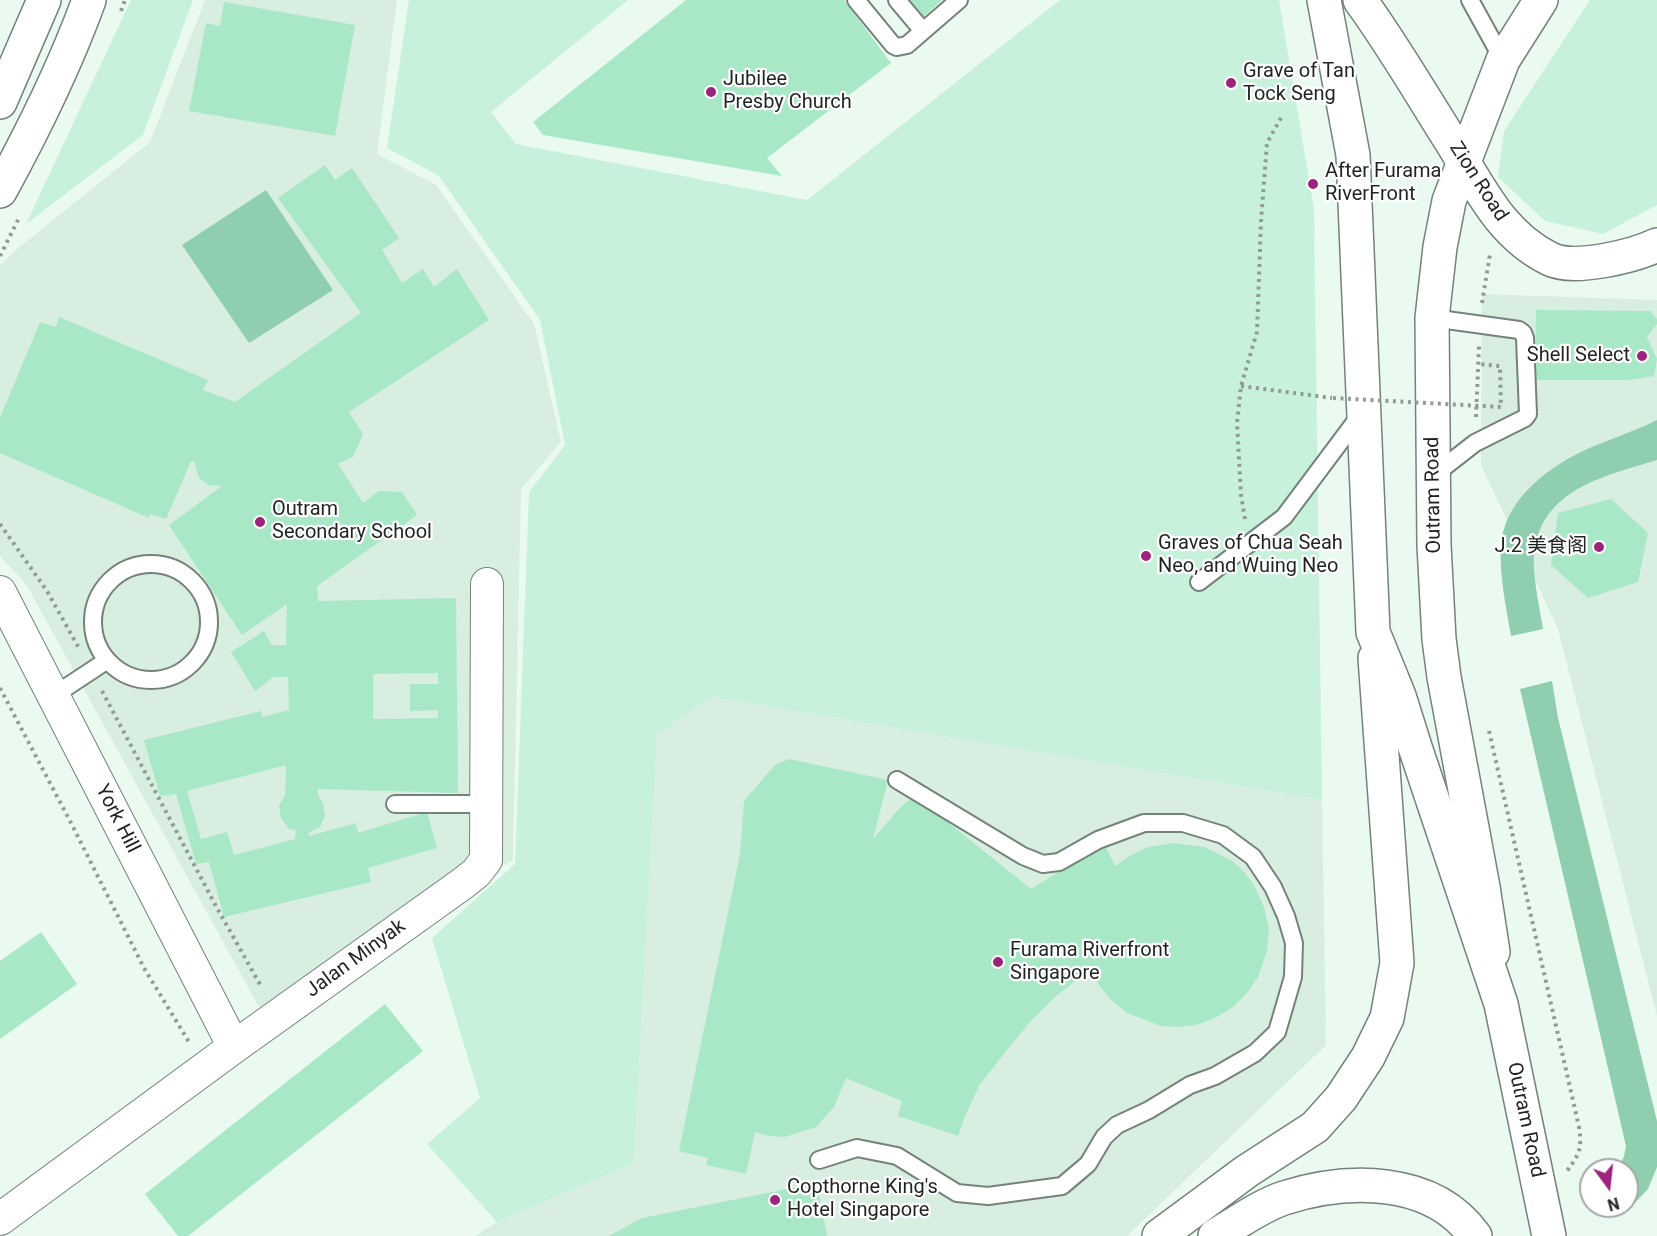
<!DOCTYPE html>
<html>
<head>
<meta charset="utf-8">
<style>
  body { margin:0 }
  #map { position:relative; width:1657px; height:1236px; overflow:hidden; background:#ebfaf1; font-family:Roboto,sans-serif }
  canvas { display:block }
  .north { position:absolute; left:1579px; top:1158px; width:60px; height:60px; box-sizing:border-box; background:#fff; border:2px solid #a5a7a6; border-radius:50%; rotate:165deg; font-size:16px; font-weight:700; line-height:24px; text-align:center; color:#1f2421 }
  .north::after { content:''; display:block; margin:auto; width:21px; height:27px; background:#9d247c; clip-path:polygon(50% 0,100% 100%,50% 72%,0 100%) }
</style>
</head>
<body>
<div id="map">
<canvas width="1657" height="1236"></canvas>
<div class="north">N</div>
</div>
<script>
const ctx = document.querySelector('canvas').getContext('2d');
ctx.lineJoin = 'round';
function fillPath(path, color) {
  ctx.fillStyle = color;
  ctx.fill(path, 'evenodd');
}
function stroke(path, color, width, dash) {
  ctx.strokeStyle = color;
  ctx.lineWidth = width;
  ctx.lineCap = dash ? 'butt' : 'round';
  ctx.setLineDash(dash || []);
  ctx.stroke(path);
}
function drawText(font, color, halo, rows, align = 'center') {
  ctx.font = font + ' Roboto,"Noto Sans SC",sans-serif';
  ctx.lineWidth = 4.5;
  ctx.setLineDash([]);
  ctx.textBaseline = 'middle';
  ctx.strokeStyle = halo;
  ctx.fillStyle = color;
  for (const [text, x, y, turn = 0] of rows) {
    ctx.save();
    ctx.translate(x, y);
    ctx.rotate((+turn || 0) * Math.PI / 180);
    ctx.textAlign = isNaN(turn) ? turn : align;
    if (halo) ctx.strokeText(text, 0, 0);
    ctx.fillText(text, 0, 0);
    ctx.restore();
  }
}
fillPath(new Path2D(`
  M205 0H397L377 154 436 185 534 324 561 442 521 489 513 860 259 1007 26 584 0 556V266L11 254 150 142Z
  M1482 294 1657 300V1016L1558 629 1481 465Z
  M712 697 1322 800 1326 1045 1127 1236H475L497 1222 634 1163 657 733Z`), '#d7eee1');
fillPath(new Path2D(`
  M131 0H193L143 135 26 224Z
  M409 0H628L491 112 516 144 807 200 1060 0H1279L1314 209 1322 800 712 697 657 734 634 1163 497 1222 427 1144 480 1098 432 938 515 864 529 492 565 445 540 320 439 176 387 148Z
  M1590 0H1657V205L1603 234 1545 221 1498 177 1504 131Z`), '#c8f1db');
fillPath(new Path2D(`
  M266 190 333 290 249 343 182 245Z
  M1657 420V460C1605 476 1540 489 1534 555 1532 573 1540 609 1543 629L1511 636C1506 606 1499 575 1501 545 1504 503 1542 472 1577 454 1603 441 1631 433 1657 420Z
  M1552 681 1558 718 1657 1121V1167L1648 1189 1629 1209 1627 1170H1620L1619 1167 1624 1156 1626 1146 1520 689Z`), '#8fceae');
fillPath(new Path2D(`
  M686 0H844L891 63 767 158 782 176 543 135 533 122Z
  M907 0H942L921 19Z
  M224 2 355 25 335 136 189 111 206 23 220 26Z
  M325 165 335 180 352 168 399 238 382 250 402 283 423 269 434 287 457 269 489 320 349 412 363 434 353 457 338 464 363 503 379 491 402 492 417 515 317 586 318 601 456 598 458 793 318 789V795L323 803 325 816 320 827 308 833 309 836 356 823 358 833 427 812 437 848 368 868 371 882 224 917 209 862 196 864 176 794 160 796 144 740 261 711 262 717 289 710 288 677H273L255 691 231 652 264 631 272 645H286L287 604 242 635 169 525 222 486 209 485 199 478 194 462 191 461 166 519 151 514 149 518 0 453V418L40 322 56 327 59 317 208 380 203 390 235 402 361 313 278 198ZM438 673V684H410V711L438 710V718L373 719V674ZM286 765 285 795 279 806 281 818 289 829 296 830 295 839 234 855 227 832 201 839 187 791Z
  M1536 310 1650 311 1657 319V324L1647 337 1657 359 1654 376 1630 380H1535Z
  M1611 499 1648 533 1638 582 1588 598 1551 565 1558 513Z
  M789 759 888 780 873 839 899 809 914 795 1031 889 1104 843 1115 866 1131 855 1148 847 1174 843 1205 847 1232 861 1244 872 1254 885 1264 907 1269 929 1267 951 1258 977 1247 993 1233 1007 1215 1018 1196 1025 1179 1027 1161 1026 1127 1013 1109 998 1099 985 1090 970 1057 995 1030 1022 1003 1055 980 1084 965 1116 958 1136 898 1116 902 1101 846 1078 834 1107 816 1127 785 1137 770 1136 755 1132 746 1174 706 1165 708 1158 679 1151 740 854 744 801 775 765Z
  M41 932 77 984 0 1039V961Z
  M385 1004 423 1051 188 1236H178L145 1194Z
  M817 1183 827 1236H609L642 1218Z`), '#a9e8c7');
const lane = new Path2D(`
  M856 0 893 45 897 47 907 45 959 0
  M897 0 923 31
  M1470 0 1503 60
  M1432 318 1519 330 1523 333 1525 338 1528 414 1525 418 1475 443 1434 475
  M93 622a58 58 0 1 1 116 0a58 58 0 1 1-116 0Z
  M1199 582 1284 517 1361 414
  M53 696 106 661
  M395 804H487
  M819 1160 857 1148 897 1156 957 1193 988 1196 1062 1186 1088 1164 1104 1137 1117 1125 1149 1110 1190 1085 1215 1076 1255 1053 1277 1032 1293 977 1294 943 1286 916 1273 887 1253 857 1223 835 1183 823H1144L1098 840 1059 862 1043 864 1023 856 897 780`);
const street = new Path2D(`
  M0 592 234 1047
  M0 1219 234 1047 462 884 476 873 486 860 487 584`);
const secondary = new Path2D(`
  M1360 0C1392 44 1420 92 1449 138 1478 184 1499 234 1550 259 1574 271 1634 256 1657 245
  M1493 952 1483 887 1444 677 1439 639 1434 545 1432 318 1440 247 1449 201 1503 60 1541 0`);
const primary = new Path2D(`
  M1324 0 1353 155 1373 632 1399 696 1415 747 1501 1004 1549 1236
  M0 191C34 129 65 66 89 0
  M1159 1236 1247 1171 1315 1127 1341 1098 1368 1057 1387 1018 1397 963 1375 658
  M1215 1236C1237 1223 1260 1206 1284 1198 1347 1178 1432 1176 1475 1236`);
const highway = new Path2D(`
  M0 102 44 0`);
stroke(lane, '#75827a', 20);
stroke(street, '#75827a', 34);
stroke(secondary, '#75827a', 36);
stroke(primary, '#75827a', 36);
stroke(highway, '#75827a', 36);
stroke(new Path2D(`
  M121 11 125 0
  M0 256 20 216
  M1482 303 1490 254
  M1241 386 1332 398
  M1476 417 1479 346
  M1245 519 1241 495 1237 423 1241 386 1257 332 1261 221 1267 143 1282 116
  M0 524 47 591 80 650
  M0 688 70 821 144 968 189 1042
  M102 691 217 908 262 988
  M1489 731 1579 1127C1582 1149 1580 1153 1567 1171`), '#919b95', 4, [3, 4.5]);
stroke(lane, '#fff', 16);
stroke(street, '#fff', 32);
stroke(secondary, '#fff', 33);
stroke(primary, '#fff', 33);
stroke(highway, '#fff', 33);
stroke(new Path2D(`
  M1333 398 1501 407 1500 366 1478 364`), '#919b95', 4, [3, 4.5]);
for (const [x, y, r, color] of [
  [1231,83,6,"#9d247c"],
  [711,92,6,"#9d247c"],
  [1313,184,6,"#9d247c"],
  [1642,356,6,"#9d247c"],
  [260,522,6,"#9d247c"],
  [1599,547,6,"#9d247c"],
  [1146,556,6,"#9d247c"],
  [998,962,6,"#9d247c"],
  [775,1200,6,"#9d247c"]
]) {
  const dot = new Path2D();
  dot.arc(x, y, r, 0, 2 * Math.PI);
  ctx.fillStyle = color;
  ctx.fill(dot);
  stroke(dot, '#fff', 2);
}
drawText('20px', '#1f2421', '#fff', [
  ["Grave of Tan",1243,72],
  ["Tock Seng",1243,95],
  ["Jubilee",723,80],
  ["Presby Church",723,103],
  ["After Furama",1325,172],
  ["RiverFront",1325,195],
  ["Shell Select",1630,356,"right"],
  ["Outram",272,510],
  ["Secondary School",272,533],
  ["Graves of Chua Seah",1158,544],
  ["Neo, and Wuing Neo",1158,567],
  ["J.2 美食阁",1587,547,"right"],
  ["Furama Riverfront",1010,951],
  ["Singapore",1010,974],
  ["Copthorne King's",787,1188],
  ["Hotel Singapore",787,1211]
], 'left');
drawText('20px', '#1f2421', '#fff', [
  ["Zion Road",1478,182,57],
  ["Outram Road",1434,495,-91],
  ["York Hill",117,819,63],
  ["Jalan Minyak",356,959,-36],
  ["Outram Road",1525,1120,78]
]);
</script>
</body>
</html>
